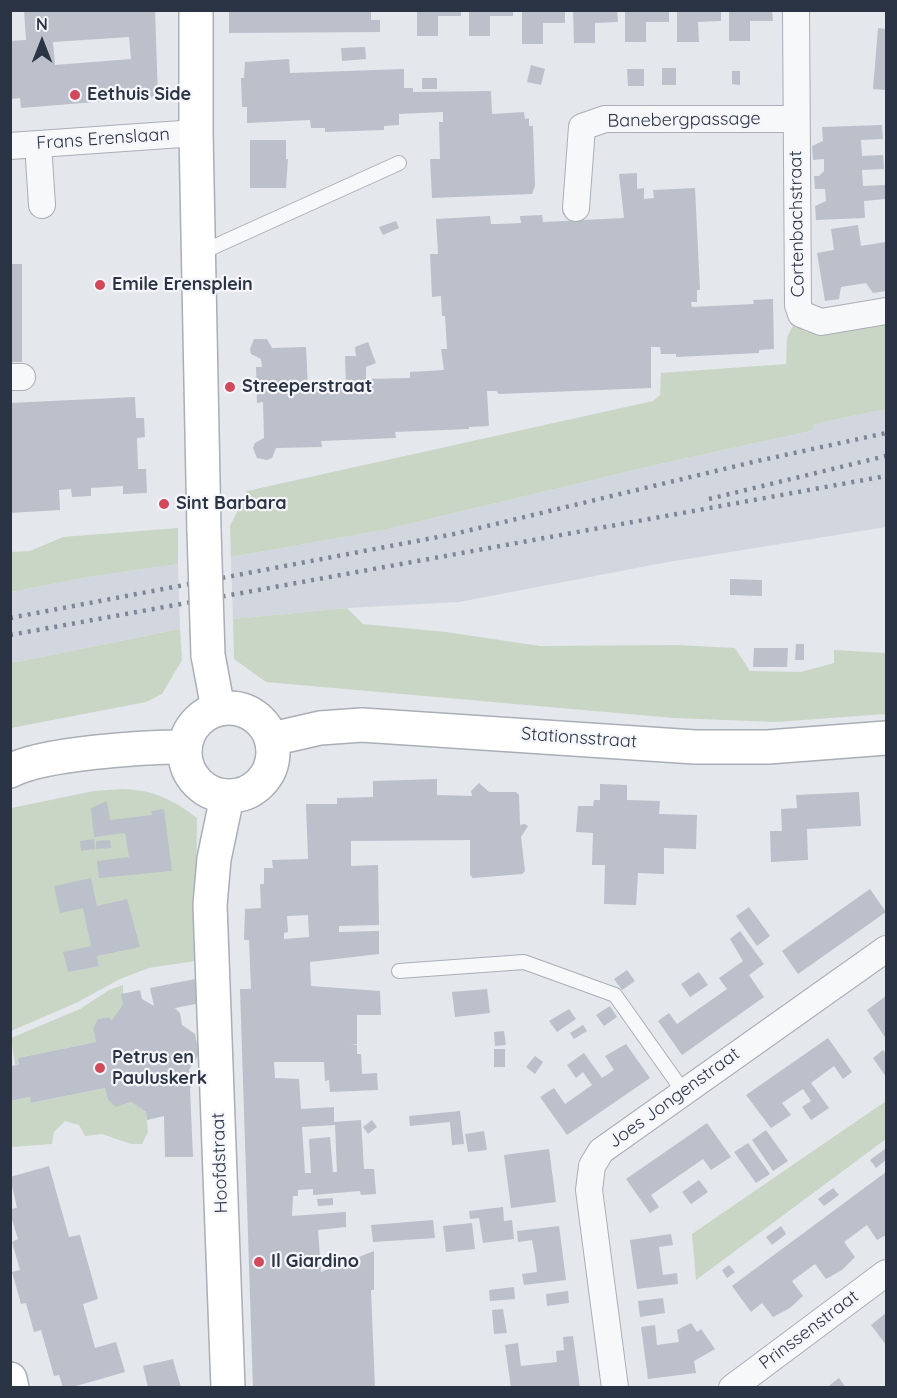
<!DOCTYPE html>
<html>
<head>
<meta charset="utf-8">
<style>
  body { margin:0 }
  #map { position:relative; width:897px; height:1398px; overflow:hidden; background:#e4e7ec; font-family:Quicksand,sans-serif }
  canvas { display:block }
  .frame { position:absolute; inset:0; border:12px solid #2b3445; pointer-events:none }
  .north { position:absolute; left:12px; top:12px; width:60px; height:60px; -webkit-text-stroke:4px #f4f6f9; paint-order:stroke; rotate:0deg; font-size:16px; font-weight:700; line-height:24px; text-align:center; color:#2b3445 }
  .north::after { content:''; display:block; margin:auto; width:21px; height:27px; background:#2b3445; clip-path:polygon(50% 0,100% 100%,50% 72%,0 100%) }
</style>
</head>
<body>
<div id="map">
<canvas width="897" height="1398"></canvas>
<div class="frame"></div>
<div class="north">N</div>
</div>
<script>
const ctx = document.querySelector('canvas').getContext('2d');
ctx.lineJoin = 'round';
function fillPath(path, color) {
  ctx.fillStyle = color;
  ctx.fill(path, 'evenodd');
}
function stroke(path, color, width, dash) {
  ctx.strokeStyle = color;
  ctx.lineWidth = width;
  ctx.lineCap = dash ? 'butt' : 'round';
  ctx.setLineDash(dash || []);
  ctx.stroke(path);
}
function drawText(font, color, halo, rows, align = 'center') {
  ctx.font = font + ' Quicksand,sans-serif';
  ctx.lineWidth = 4.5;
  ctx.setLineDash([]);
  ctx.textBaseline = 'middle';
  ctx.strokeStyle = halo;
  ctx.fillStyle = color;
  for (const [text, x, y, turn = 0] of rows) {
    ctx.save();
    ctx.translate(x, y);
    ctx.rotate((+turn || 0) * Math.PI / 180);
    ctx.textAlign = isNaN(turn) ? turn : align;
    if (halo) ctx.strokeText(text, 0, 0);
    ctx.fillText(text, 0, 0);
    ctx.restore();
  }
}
fillPath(new Path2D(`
  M886 409V527L668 562 459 602 347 608 233 619 231 557 383 530 664 463 811 431 813 424Z
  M178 564 180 629 11 663V592L88 577Z`), '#d2d6de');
fillPath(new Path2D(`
  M886 321V409L814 424 811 431 664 463 383 530 231 557 230 526 247 491 653 401 660 395 661 373 786 364 787 337 794 324 806 332H814Z
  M178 528V564L88 577 11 592V552L30 551 63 537Z
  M347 608 363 624 446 632 540 646 676 645 735 648 750 671 801 672 834 663V650L886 653V714L776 722 674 718 266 682 234 659 233 619Z
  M180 629 182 660 162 694 146 702 11 728V663Z
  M122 789C153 790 172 799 197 818L195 961 149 968 120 979 76 1003 11 1031V808L94 791Z
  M123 985V1004L112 1020 109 1017 99 1019 93 1029 96 1042 18 1058 19 1065H15L11 1038 80 1009 109 990Z
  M105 1088 108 1100 116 1106 131 1102 146 1112 148 1132 142 1144H131L102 1134 85 1136 79 1125 65 1121 54 1132 52 1144 11 1147V1101L30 1097 32 1103Z
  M886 1101V1139L696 1280 692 1234Z`), '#c9d6c5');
fillPath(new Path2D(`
  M24 10H155L158 97 21 108 20 98 10 99V41L26 40ZM129 37 131 59 55 65 53 42Z
  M229 10 371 12V20H380V32L229 33Z
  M417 10H461V16H438V36H417Z
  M469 10H513V16H490V36H469Z
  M522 10H565V23H543V44H522Z
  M573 10H617L618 22 595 23V43H574Z
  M625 10H669V22H646V42H625Z
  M677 10H721V21L698 22 699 42H677Z
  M729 10H772L773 21H750V41H729Z
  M878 28 886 29V90L873 89Z
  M365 47 366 59 342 61 341 48Z
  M289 59 290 73 404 69V88H413V92L491 91 492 114 524 112 525 119 529 118V126H533L535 186 532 194 432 198 430 159H440L439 122H443V112L399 114V125L384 126V130L325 132V128H311L310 120 247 123V107H242L241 78H244L245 62Z
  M531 65 545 69 541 85 527 82Z
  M662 68H676V85H662Z
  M627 69H644V86H628Z
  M732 71H740V85L732 84Z
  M422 78H437V89H422Z
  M882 125 883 139 861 140 862 156 883 155 884 169 862 170 863 186 885 185V199L864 201 865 218 816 220 815 206 826 201 825 189H815L814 176H819L824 171V159L813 160 812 146 823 141 822 127Z
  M250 140H286V159H288L286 188H250Z
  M637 173V189L644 188V199L654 198 653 190 695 188 700 290H697V302H691L692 307 754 304 753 300 773 299 774 349 759 350V353L676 357V354H661L660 347H651V388L499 394 496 391H487L489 426 469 427V429L395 432 396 438 321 441 322 447 276 448 272 458 267 460 257 458 253 448 255 443 264 438 263 402 257 403 256 367H262L261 359 251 354 250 349 254 339H267L272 348 306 347 308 388 346 386 345 356H356L355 347 368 342 376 363 366 367V379L410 378V372L444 370 441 349H447L445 316H442L441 296 432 297 430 254H438L436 219 490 216 491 224H498L521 223 520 216 542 215 543 222 624 218 619 174Z
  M396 221 399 228 383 235 379 227Z
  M858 225 861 246 886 242V291L873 293 866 283 841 287 839 299 825 301 817 253 834 250 831 229Z
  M10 264H22V362H10Z
  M135 397 136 418H144L145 437 137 438 138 469H146L147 493 123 494V486L91 488V496L72 497 71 489 59 490 60 510 10 513V403Z
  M730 579 762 580V596L730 595Z
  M796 644H804V660H795Z
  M754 648H788L787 667H753Z
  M437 779V795L472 796 471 791 479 783 489 792H516L519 795 520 825 525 824 528 826 521 837 525 871 522 874 473 878 470 875V840L351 841V866L378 865 379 925 339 926V932L379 931V954L310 962 311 986 380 991 381 1015H357V1044H351L357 1045V1054H361L362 1074 377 1073 378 1090 330 1092 329 1080 325 1081 324 1062H274L275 1078 299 1079 301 1109 334 1107V1122L361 1120 364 1169H374L376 1194 361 1195 360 1191 313 1195V1189L298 1190V1196H293L292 1216 346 1212V1227L318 1230 321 1272 374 1251V1290H371L375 1388H253L240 989H251L249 940H244L245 909 261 908 260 884H264V868H273L272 860 308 859 306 804H337V798L373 797V781ZM308 915 309 937 284 939V933L288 932 287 916ZM335 1125 337 1172H333L330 1137 309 1139 311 1173H305L302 1127Z
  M600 784 627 785V800L660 801 659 814 697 815 696 849 664 848V874L638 873 636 905 604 904 605 865H592L593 833 576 832 578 806H593L594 800H600Z
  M859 792 861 826 807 829 808 860 771 862 770 831H782L781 809 797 808 796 795Z
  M107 801 110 820 152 815 151 811 164 809 172 871 99 878 97 861 129 857 125 833 94 837 91 808Z
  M94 839 95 849 81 851 80 841Z
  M110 840 111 848 96 849V841Z
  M91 878 97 906 127 899 140 947 97 956 99 966 68 972 63 952 91 946 83 908 60 913 54 886Z
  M870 889 886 912 798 974 782 951Z
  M749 907 770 936 757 946 736 916Z
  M740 931 764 964 749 975 764 997 682 1055 658 1021 669 1013 677 1024 727 989 719 978 743 961 730 939Z
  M627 970 635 981 622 990 614 979Z
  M699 972 708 985 690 997 681 984Z
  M200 978V1003L175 1008 180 1013 182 1025 195 1034 199 1054 189 1070 193 1080 190 1089 193 1157H165L164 1116 147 1120 146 1112 131 1102 116 1107 108 1100 105 1088 31 1103 30 1097 10 1101V1066L19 1065 18 1058 96 1042 93 1029 98 1019 109 1017 112 1020 123 1004 121 994 140 990 142 999 154 1006 150 988Z
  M487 989 490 1013 455 1017 452 992Z
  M886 996V1039L867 1010Z
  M610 1006 617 1017 604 1026 596 1015Z
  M569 1009 576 1019 557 1032 549 1021Z
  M583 1025 587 1031 574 1039 570 1033Z
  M504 1031 506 1045 495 1046 494 1032Z
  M828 1038 852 1072 843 1079 834 1066 811 1083 829 1108 811 1120 802 1107 811 1101 803 1089 782 1103 791 1115 771 1128 746 1095Z
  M626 1044 650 1078 567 1135 540 1097 554 1088 565 1104 592 1085 583 1072 576 1078 567 1065 584 1053 602 1078 614 1070 605 1056Z
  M494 1049H505V1067H494Z
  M883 1050 886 1054V1077L873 1058Z
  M535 1056 543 1062 535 1074 526 1067Z
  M460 1111 464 1144 452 1145 450 1122 410 1126 409 1116Z
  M372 1120 377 1127 368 1134 363 1127Z
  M707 1123 731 1157 711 1170 703 1159 651 1195 659 1207 650 1213 626 1179Z
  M766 1130 788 1161 773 1171 752 1140Z
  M484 1131 487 1150 468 1152 465 1134Z
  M748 1143 770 1174 756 1183 734 1152Z
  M549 1149 556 1202 511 1208 504 1155Z
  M885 1149 886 1160 876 1168 870 1160Z
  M49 1166 69 1237 80 1235 98 1299 83 1304 95 1348 116 1342 125 1372 69 1388H63L59 1375 54 1376 41 1330 34 1332 26 1303 21 1304 12 1272 20 1270 12 1242 18 1239 10 1213V1209L17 1208 10 1177Z
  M886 1172V1235L877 1240 867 1225 844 1242 855 1257 842 1270 826 1279 815 1264 792 1281 803 1296 790 1308 773 1317 762 1303 751 1312 732 1286Z
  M699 1180 708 1192 691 1204 682 1192Z
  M833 1188 839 1195 824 1206 818 1199Z
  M333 1198V1205L318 1206 317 1199Z
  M503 1207 504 1221 512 1220 514 1239 483 1243 479 1218 470 1219 469 1211Z
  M433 1220 435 1238 373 1242 371 1225Z
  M472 1223 475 1249 446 1252 443 1226Z
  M559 1226 566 1280 524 1285 522 1274 537 1272 535 1256 532 1240 518 1242 517 1231Z
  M781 1226 786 1234 772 1245 766 1237Z
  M671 1234 673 1245 659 1247 663 1275 677 1273 678 1284 637 1289 630 1240Z
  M729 1265 735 1272 727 1278 722 1270Z
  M514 1287 515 1299 490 1301 489 1290Z
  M568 1291 569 1303 547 1306 546 1294Z
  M663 1298 665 1313 640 1317 638 1301Z
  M503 1309 507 1333 494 1334 492 1310Z
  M886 1313V1345L871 1325Z
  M691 1323 697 1332 701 1329 715 1349 694 1361 696 1373 648 1379 641 1327 655 1325 657 1345 679 1342 677 1330Z
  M573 1336 580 1388H511L505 1345 518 1343 521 1366 557 1362 556 1351 564 1350 563 1337Z
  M173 1359 181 1388H148L143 1366Z
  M839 1378 846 1388H826Z`), '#bbc0ca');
const lane = new Path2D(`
  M200 253 399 163
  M399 971 524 962 615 995 683 1091`);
const street = new Path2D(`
  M796 10 798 305 801 314 821 322 886 311
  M38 144 42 205
  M10 146 196 133
  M576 208 582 127 605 119H796
  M10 377H22
  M615 1388 589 1190 592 1166 601 1151 886 949
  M732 1388 886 1273`);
const secondary = new Path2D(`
  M196 10V133L204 531
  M208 655 218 709
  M185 752a44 44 0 1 1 88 0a44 44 0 1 1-88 0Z
  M272 739 320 728 362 725 695 747H768L886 738
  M10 771C43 753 145 747 185 747
  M227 797 214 859 210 905 228 1388
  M10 1379 12 1388`);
stroke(lane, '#a9aeb7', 16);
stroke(street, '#a9aeb7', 28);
stroke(secondary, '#a9aeb7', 36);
stroke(lane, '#f7f8fa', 14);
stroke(street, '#f7f8fa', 26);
stroke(secondary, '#fff', 33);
stroke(new Path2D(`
  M709 499 886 456
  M10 618 454 534 753 462 886 433
  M10 635 886 476`), '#7d8696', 4.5, [3, 6]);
const secondaryBridge = new Path2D(`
  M204 531 208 655`);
stroke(secondaryBridge, '#a9aeb7', 36, []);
stroke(secondaryBridge, '#fff', 33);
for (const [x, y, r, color] of [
  [75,95,6,"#d1495b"],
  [100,285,6,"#d1495b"],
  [230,387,6,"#d1495b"],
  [164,504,6,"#d1495b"],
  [100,1068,6,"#d1495b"],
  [259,1262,6,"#d1495b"]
]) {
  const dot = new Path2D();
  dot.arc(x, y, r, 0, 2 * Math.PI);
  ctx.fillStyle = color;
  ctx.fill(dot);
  stroke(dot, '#f4f6f9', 2);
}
drawText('bold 18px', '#2b3445', '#f4f6f9', [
  ["Eethuis Side",87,95],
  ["Emile Erensplein",112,285],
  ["Streeperstraat",242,387],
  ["Sint Barbara",176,504],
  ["Petrus en",112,1058],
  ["Pauluskerk",112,1079],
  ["Il Giardino",271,1262]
], 'left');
drawText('18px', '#2b3445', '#f4f6f9', [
  ["Banebergpassage",684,120,-1],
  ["Frans Erenslaan",103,139,-4],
  ["Cortenbachstraat",797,224,-91],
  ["Stationsstraat",579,738,4],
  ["Joes Jongenstraat",674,1098,-36],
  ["Hoofdstraat",220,1163,-92],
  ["Prinssenstraat",809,1330,-37]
]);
</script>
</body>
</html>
